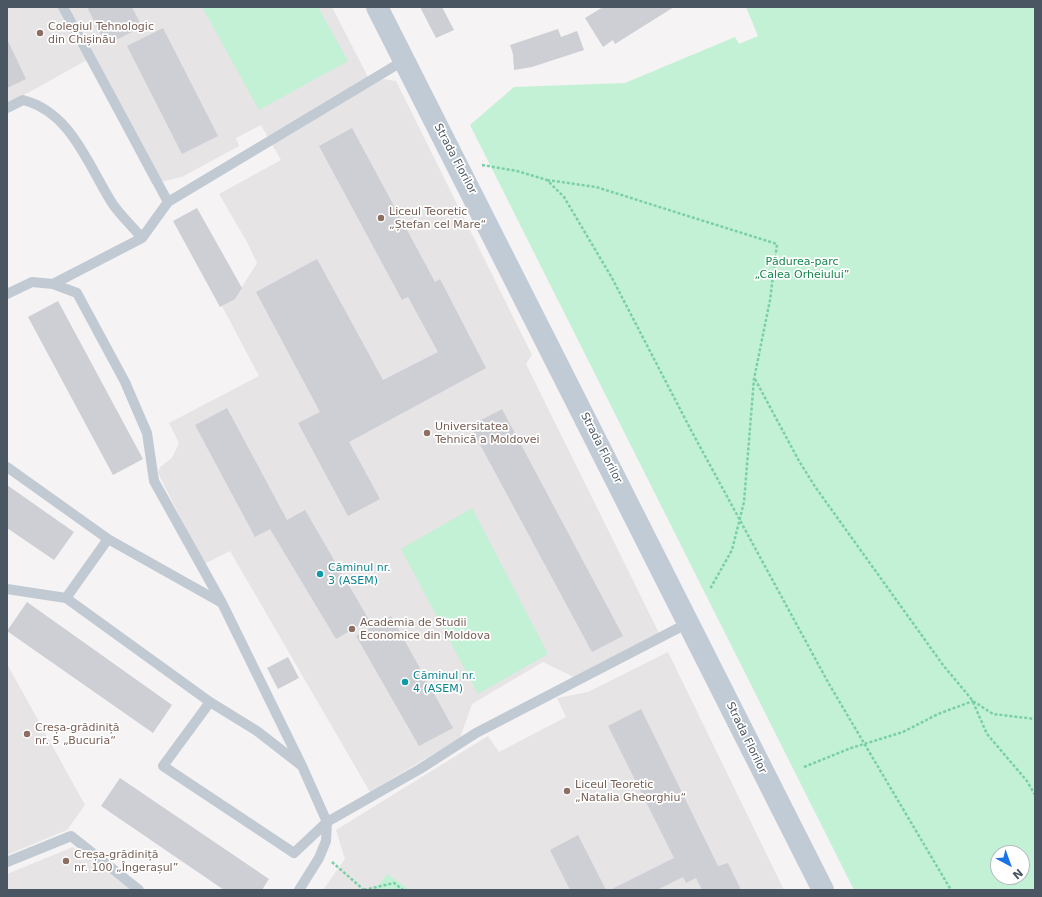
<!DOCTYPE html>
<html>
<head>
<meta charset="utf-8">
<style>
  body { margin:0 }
  #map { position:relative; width:1042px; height:897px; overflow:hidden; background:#f5f3f3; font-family:"DejaVu Sans",sans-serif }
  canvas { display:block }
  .frame { position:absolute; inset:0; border:8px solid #4a5661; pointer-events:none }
  .north { position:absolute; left:990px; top:845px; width:40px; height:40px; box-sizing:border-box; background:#fff; border:1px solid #b7bbc0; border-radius:50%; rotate:139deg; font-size:11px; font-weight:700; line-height:16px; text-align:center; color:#4a5661 }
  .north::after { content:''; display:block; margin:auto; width:14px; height:18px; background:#1a73e8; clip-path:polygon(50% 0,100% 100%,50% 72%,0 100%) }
</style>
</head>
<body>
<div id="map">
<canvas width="1042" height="897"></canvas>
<div class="frame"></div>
<div class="north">N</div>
</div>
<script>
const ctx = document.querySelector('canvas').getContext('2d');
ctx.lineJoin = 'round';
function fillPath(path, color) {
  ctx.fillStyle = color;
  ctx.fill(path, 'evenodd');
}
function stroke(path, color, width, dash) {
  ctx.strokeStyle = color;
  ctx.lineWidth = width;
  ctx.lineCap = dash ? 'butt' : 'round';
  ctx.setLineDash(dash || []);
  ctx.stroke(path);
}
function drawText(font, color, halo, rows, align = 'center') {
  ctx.font = font + ' "DejaVu Sans",sans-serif';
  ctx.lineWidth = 3.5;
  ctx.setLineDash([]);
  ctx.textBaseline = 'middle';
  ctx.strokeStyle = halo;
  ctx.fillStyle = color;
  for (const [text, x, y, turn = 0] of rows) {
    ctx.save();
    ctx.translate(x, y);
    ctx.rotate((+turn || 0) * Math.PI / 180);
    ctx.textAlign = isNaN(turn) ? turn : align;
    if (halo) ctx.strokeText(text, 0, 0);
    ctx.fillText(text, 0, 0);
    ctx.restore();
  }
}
fillPath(new Path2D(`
  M7 7H332L368 77 396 81 532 355 526 364 661 637 580 680 543 662 472 704 460 738 370 792 230 551 204 564 158 473 160 467 172 458 179 443 169 423 259 376 222 306 235 298 257 263 247 242 219 194 281 160 261 125 236 138 239 146 182 177 152 184 87 60 35 89 7 103Z
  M668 652 784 890H323L345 859 336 830 488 736 499 752 566 717 557 698 588 692Z
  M7 664 85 805 67 830 7 855Z
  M73 847 132 890H7V874Z`), '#e6e4e5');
fillPath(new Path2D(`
  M202 7H318L348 61 259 110Z
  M746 7H1035V890H854L470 125 514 87 625 83 735 37 739 44 758 36ZM998 853H1022V877H998Z
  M472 508 548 654 478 694 401 549Z
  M387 874 410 890H375Z`), '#c3f1d5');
fillPath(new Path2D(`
  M87 7H132L142 27 106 45Z
  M420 7H442L454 30 436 38Z
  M603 7H674L615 44 613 40 603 47 585 18Z
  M163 28 218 136 182 154 127 46Z
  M558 29 561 37 577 31 584 50 532 67 514 70 513 54 510 45Z
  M7 39 26 79 7 88Z
  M352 128 435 282 440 279 486 368 349 442 380 499 348 516 298 423 320 412 256 292 317 259 383 380 438 352 408 297 402 300 319 146Z
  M197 208 242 288 235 299 220 307 173 221Z
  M58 301 143 459 113 475 28 317Z
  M227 408 287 520 305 510 369 620 336 639 270 529 255 537 195 425Z
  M502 409 623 636 592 652 470 426Z
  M7 485 74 532 54 560 7 528Z
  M27 602 172 705 153 733 7 631Z
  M391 616 453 728 419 746 356 636Z
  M288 657 299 678 278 689 267 668Z
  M641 709 718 866 728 863 741 890H702L696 878 686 883 683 877 657 890H610L674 858 608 726Z
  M120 778 269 879 262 890H224L101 806Z
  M578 835 606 890H570L550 850Z`), '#cdcfd5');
stroke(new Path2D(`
  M482 165 517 171 547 180 564 197 612 278 692 432 829 684 951 890
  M547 180 596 187 777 244 770 300 754 379 744 502 732 550 710 589
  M755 379 799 461 816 488 943 665 973 701 993 714 1035 719
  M973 702 987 734 1027 781 1035 795
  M804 767 851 748 903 732 938 714 973 701
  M332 862 364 890
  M364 890 394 883 403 890`), '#7ad0a6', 2.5, [3, 2]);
stroke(new Path2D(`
  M63 7 168 202
  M7 108 23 100C71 112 88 165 112 203 120 215 132 226 142 238
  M53 284 77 293 125 382 147 433 154 481 222 603
  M7 294 32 282 53 284 142 238 168 202 403 61
  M7 467 108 539 222 603 301 764
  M7 589 66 598 210 702 257 731 302 766 327 822 294 853 163 766 210 702
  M66 598 108 539
  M7 862 71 836 139 890
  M299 890 319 858 326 841 327 822 420 769 476 733 690 622`), '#c1cad2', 10);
stroke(new Path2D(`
  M377 7 823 890`), '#c1cbd6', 22);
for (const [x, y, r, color] of [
  [40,33,4,"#8d6e63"],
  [381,218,4,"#8d6e63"],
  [427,433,4,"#8d6e63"],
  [320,574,4,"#0f9aa8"],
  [352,629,4,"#8d6e63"],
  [405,682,4,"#0f9aa8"],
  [27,734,4,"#8d6e63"],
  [567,791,4,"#8d6e63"],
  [66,861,4,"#8d6e63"]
]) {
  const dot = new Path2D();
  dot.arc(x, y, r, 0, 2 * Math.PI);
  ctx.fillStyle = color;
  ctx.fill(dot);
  stroke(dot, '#fff', 1.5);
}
drawText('11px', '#785e54', '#fff', [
  ["Colegiul Tehnologic",48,27],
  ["din Chișinău",48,40],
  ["Liceul Teoretic",389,212],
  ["„Ștefan cel Mare“",389,225],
  ["Universitatea",435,427],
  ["Tehnică a Moldovei",435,440],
  ["Academia de Studii",360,623],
  ["Economice din Moldova",360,636],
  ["Creșa-grădiniță",35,728],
  ["nr. 5 „Bucuria“",35,741],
  ["Liceul Teoretic",575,785],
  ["„Natalia Gheorghiu“",575,798],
  ["Creșa-grădiniță",74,855],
  ["nr. 100 „Îngerașul”",74,868]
], 'left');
drawText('11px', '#4a5661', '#fff', [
  ["Strada Florilor",455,159,62],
  ["Strada Florilor",601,448,63],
  ["Strada Florilor",746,738,64]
]);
drawText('11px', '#17864f', '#fff', [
  ["Pădurea-parc",802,262],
  ["„Calea Orheiului”",802,275]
]);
drawText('11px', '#0d838f', '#fff', [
  ["Căminul nr.",328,568],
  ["3 (ASEM)",328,581],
  ["Căminul nr.",413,676],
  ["4 (ASEM)",413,689]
], 'left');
</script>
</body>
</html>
